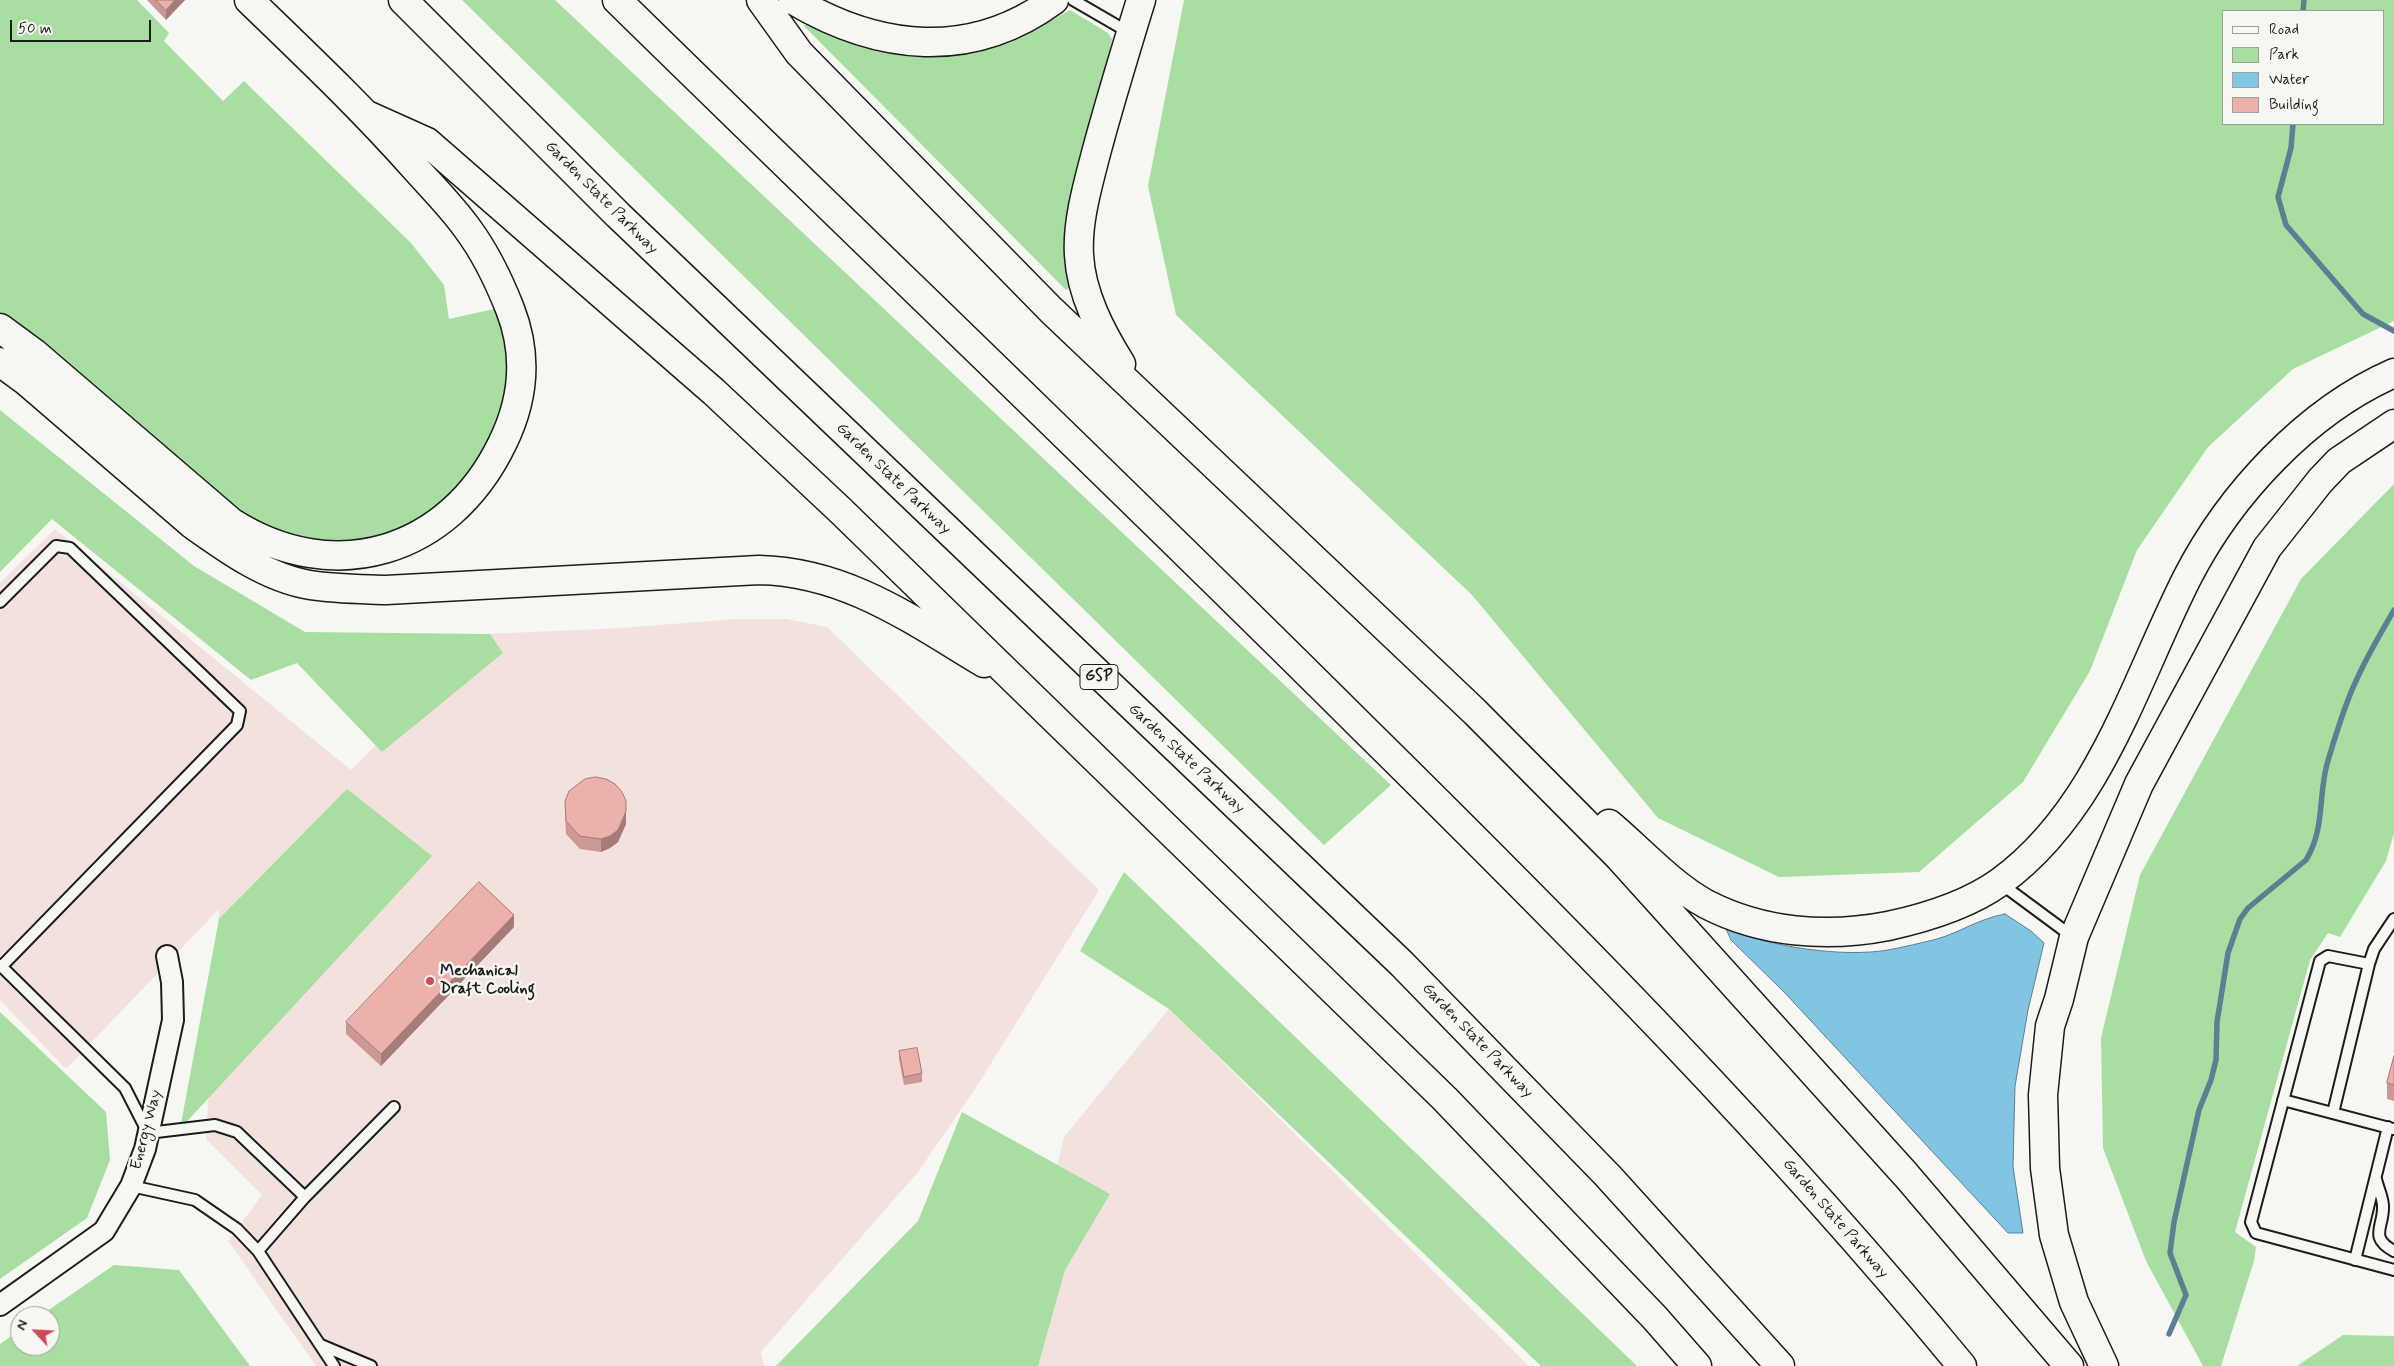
<!DOCTYPE html>
<html>
<head>
<meta charset="utf-8">
<style>
  body { margin:0 }
  #map { position:relative; width:2394px; height:1366px; overflow:hidden; background:#f6f6f2; font-family:Mynerve,sans-serif }
  canvas { display:block }
  .legend { position:absolute; left:2222px; top:10px; width:162px; height:115px; box-sizing:border-box; background:#f6f6f2; border:1px solid #9f9f9c; margin:0; padding:6px 9px; list-style:none; font-size:15px; color:#1c1c1c }
  .legend li { display:flex; align-items:center; gap:10px; height:25px }
  .legend b { width:25px; border:1px solid #9f9f9c }
  .north { position:absolute; left:10px; top:1306px; width:50px; height:50px; box-sizing:border-box; background:#f6f6f2; border:1px solid #9f9f9c; border-radius:50%; rotate:295deg; font-size:14px; font-weight:700; line-height:20px; text-align:center; color:#1c1c1c }
  .north::after { content:''; display:block; margin:auto; width:18px; height:22px; background:#d1495b; clip-path:polygon(50% 0,100% 100%,50% 72%,0 100%) }
  .scale { position:absolute; left:10px; top:20px; width:141px; height:22px; box-sizing:border-box; border:2px solid #1c1c1c; border-top:0; padding-left:6px; font-size:15px; line-height:18px; white-space:nowrap; color:#1c1c1c; -webkit-text-stroke:4px #f6f6f2; paint-order:stroke }
</style>
</head>
<body>
<div id="map">
<canvas width="2394" height="1366"></canvas>
<ul class="legend">
<li><b style="height:6px;background:#f6f6f2"></b>Road</li>
<li><b style="height:14px;background:#a8dea1"></b>Park</li>
<li><b style="height:14px;background:#82c5e3"></b>Water</li>
<li><b style="height:14px;background:#ecb1ab"></b>Building</li>
</ul>
<div class="north">N</div>
<div class="scale">50 m</div>
</div>
<script>
const ctx = document.querySelector('canvas').getContext('2d');
ctx.lineJoin = 'round';
function fillPath(path, color) {
  ctx.fillStyle = color;
  ctx.fill(path, 'evenodd');
}
function stroke(path, color, width, dash) {
  ctx.strokeStyle = color;
  ctx.lineWidth = width;
  ctx.lineCap = dash ? 'butt' : 'round';
  ctx.setLineDash(dash || []);
  ctx.stroke(path);
}
function drawText(font, color, halo, rows, align = 'center') {
  ctx.font = font + ' Mynerve,sans-serif';
  ctx.lineWidth = 5;
  ctx.setLineDash([]);
  ctx.textBaseline = 'middle';
  ctx.strokeStyle = halo;
  ctx.fillStyle = color;
  for (const [text, x, y, turn = 0] of rows) {
    ctx.save();
    ctx.translate(x, y);
    ctx.rotate((+turn || 0) * Math.PI / 180);
    ctx.textAlign = isNaN(turn) ? turn : align;
    if (halo) ctx.strokeText(text, 0, 0);
    ctx.fillText(text, 0, 0);
    ctx.restore();
  }
}
fillPath(new Path2D(`
  M55 529 351 770 487 634 622 628 735 619H786L827 627 1099 890 979 1083 918 1172 761 1352 764 1366H316L228 1241 262 1195 206 1139 219 909 66 1069 0 1000V583Z
  M1169 1009 1529 1366H1005L1012 1345 1064 1137Z`), '#f3e1dd');
fillPath(new Path2D(`
  M0 0H137L169 33 164 41 223 101 244 81 411 243 444 285 449 319 494 309 504 336 508 364 506 403 477 472 422 522 384 538 354 543H320L287 537 239 511 46 346 0 312Z
  M462 0H555L1391 785 1324 845Z
  M1184 0H2394V321L2293 369 2208 447 2137 550 2090 671 2023 782 1919 872 1779 877 1658 818 1472 595 1176 315 1148 186ZM2223 11H2383V124H2223Z
  M1070 10 1108 33 1112 39 1110 48 1113 49 1067 219 1066 266 1071 287 1066 290 804 26 809 22C868 51 922 66 988 49 996 46 1006 45 1014 41 1033 32 1052 20 1070 10Z
  M0 410 194 566 305 632 490 634 503 653 382 752 297 663 251 680 52 519 0 572Z
  M2394 484V833L2386 861 2340 937 2328 933 2310 960 2235 1232 2256 1247 2254 1261 2221 1366H2203L2146 1261 2103 1148 2101 1038 2140 875 2301 579Z
  M347 789 432 856 180 1129 219 919Z
  M1124 872 1637 1366H1541L1169 1009 1080 951Z
  M0 1012 106 1112 110 1160 87 1218 0 1279Z
  M962 1112 1110 1194 1065 1270 1038 1366H776L918 1221Z
  M114 1265 179 1270 250 1366H0V1344L20 1330V1346H50V1316H40Z
  M2343 1335 2394 1336V1366H2297Z`), '#a8dea1');
const water = new Path2D(`
  M2005 914 2031 931 2044 943 2028 1010 2015 1086 2013 1167 2023 1233H2008L1785 993 1731 940 1726 929C1770 946 1840 958 1888 950 1904 947 1921 943 1937 939 1961 932 1978 919 2005 914Z`);
fillPath(water, '#82c5e3');
stroke(water, '#598193', 1);
stroke(new Path2D(`
  M2303 11 2304 0
  M2293 124 2291 148 2278 197 2286 225 2363 314 2394 331
  M2169 1334 2186 1295 2170 1253 2174 1222 2199 1110 2211 1080 2216 1060 2217 1022 2228 953 2240 919 2248 908 2306 860C2325 829 2318 798 2327 764 2335 737 2344 706 2356 681 2367 656 2381 633 2394 610`), '#598193', 5.5);
const service = new Path2D(`
  M1073 0 1130 33
  M0 602 56 546 70 548 240 711 237 725 1 967
  M2000 883 2073 937
  M2369 964 2328 956 2320 961 2251 1222 2256 1233 2394 1270
  M0 965 125 1088 148 1133 215 1125 237 1132 305 1197 258 1251
  M2283 1100 2393 1129
  M2333 1113 2369 964 2374 949 2394 919
  M2376 1179C2378 1188 2383 1198 2383 1206 2384 1227 2368 1237 2394 1251
  M131 1186 195 1200 237 1229 258 1251 334 1366
  M305 1197 394 1107
  M2355 1260 2388 1127
  M321 1345 371 1366`);
const minor = new Path2D(`
  M0 1305 104 1231 131 1186 145 1149 173 1020 172 982 167 956`);
const motorway = new Path2D(`
  M403 0 618 215 1402 964 1608 1176 1780 1366
  M617 0C865 243 1116 482 1362 727 1570 932 1776 1140 1962 1366
  M761 0 799 53 1051 310 1475 712 1620 858 1906 1175 2069 1366
  M793 0C879 51 971 61 1054 0
  M369 116 427 142 714 392 840 510 1445 1099 1655 1318 1697 1366
  M0 328 34 353 231 522C334 588 449 553 502 444 524 400 528 355 510 309 499 281 485 252 467 228 452 207 433 188 415 168 363 109 306 55 249 0
  M0 362 26 381 192 524C227 549 267 578 310 585 335 589 361 589 386 590L759 570C847 572 912 620 984 663
  M1121 364C1101 332 1081 294 1079 255 1077 223 1087 188 1095 157 1109 104 1125 52 1141 0
  M1609 824C1640 850 1670 884 1706 904 1762 933 1827 938 1888 926 1925 918 1968 905 2000 882 2099 810 2134 683 2187 578 2230 494 2307 411 2394 373
  M2104 1366 2074 1302 2054 1235 2045 1168 2043 1095 2050 1026 2059 999 2074 937 2139 784 2267 548 2320 481 2339 461 2394 424`);
stroke(service, '#1c1c1c', 14);
stroke(minor, '#1c1c1c', 24);
stroke(motorway, '#1c1c1c', 31);
stroke(service, '#f6f6f2', 10);
stroke(minor, '#f6f6f2', 20);
stroke(motorway, '#f6f6f2', 28);
fillPath(new Path2D(`
  M147 0H185L166 20Z
  M565 801 626 824 618 842 610 848 601 852 580 849 566 834 565 813Z
  M514 927 381 1066 346 1034V1022Z
  M899 1051 922 1073V1082L904 1085 899 1059Z
  M2394 1056V1101L2387 1099V1083Z`), '#cb9893');
fillPath(new Path2D(`
  M175 0H185L166 20V10Z
  M626 811V824L618 842 610 848 601 852V839Z
  M514 915V927L381 1066V1054Z`), '#a57c78');
const building = new Path2D(`
  M156 0H175L166 10Z
  M596 777 606 779 615 784 622 792 626 801V811L618 830 610 836 601 839 580 836 566 821 565 801 569 791 585 779Z
  M479 882 514 915 381 1054 346 1022Z
  M917 1048 922 1073 904 1077 899 1051Z
  M2394 1056V1085L2387 1083Z`);
fillPath(building, '#ecb1ab');
stroke(building, '#a57c78', 1);
for (const [x, y, r, color] of [
  [430,981,5,"#d1495b"]
]) {
  const dot = new Path2D();
  dot.arc(x, y, r, 0, 2 * Math.PI);
  ctx.fillStyle = color;
  ctx.fill(dot);
  stroke(dot, '#f6f6f2', 2);
}
for (const [x, y, w] of [
  [1099,677,38]
]) {
  const box = new Path2D();
  box.roundRect(x - w / 2, y - 12.5, w, 25, 4);
  ctx.fillStyle = '#f6f6f2';
  ctx.fill(box);
  stroke(box, '#1c1c1c', 1);
}
drawText('bold 15px', '#1c1c1c', null, [
  ["GSP",1099,677]
]);
drawText('16px', '#1c1c1c', '#f6f6f2', [
  ["Garden State Parkway",601,198,45],
  ["Garden State Parkway",893,479,44],
  ["Garden State Parkway",1186,759,43],
  ["Garden State Parkway",1477,1041,46],
  ["Energy Way",147,1130,-75],
  ["Garden State Parkway",1835,1219,49]
]);
drawText('bold 16px', '#1c1c1c', '#f6f6f2', [
  ["Mechanical",440,972],
  ["Draft Cooling",440,990]
], 'left');
</script>
</body>
</html>
